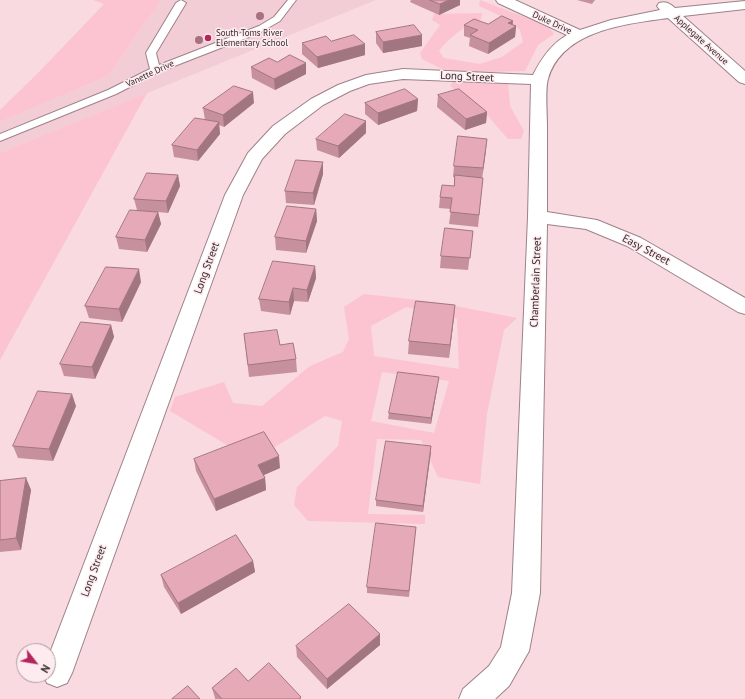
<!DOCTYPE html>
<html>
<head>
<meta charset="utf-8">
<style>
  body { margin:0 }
  #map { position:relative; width:745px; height:699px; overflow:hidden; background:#f8dae0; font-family:"PT Sans",sans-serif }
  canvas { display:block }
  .north { position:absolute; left:16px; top:643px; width:40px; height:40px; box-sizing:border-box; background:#fdebef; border:1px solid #ad9da1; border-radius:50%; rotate:121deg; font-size:11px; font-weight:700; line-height:16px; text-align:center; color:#34292b }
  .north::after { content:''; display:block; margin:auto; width:14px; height:18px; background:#b3255c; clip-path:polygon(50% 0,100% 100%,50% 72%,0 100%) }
</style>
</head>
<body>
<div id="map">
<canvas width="745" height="699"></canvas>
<div class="north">N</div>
</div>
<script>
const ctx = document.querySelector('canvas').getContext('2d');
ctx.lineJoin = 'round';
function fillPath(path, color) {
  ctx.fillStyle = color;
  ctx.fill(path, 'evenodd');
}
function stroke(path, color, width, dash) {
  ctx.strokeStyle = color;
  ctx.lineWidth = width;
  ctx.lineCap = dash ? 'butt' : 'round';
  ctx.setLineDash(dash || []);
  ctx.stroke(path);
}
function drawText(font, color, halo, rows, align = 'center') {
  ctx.font = font + ' "PT Sans",sans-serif';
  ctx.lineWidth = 3;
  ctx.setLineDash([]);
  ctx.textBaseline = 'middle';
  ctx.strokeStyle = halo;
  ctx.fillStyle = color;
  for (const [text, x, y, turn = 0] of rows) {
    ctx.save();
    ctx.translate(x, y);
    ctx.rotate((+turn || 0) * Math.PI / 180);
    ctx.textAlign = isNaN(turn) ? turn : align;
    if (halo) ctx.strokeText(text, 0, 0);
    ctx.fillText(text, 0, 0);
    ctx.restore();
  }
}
fillPath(new Path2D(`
  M161 0H376L0 153V122L108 76Z`), '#f3cdd5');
fillPath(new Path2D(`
  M93 0H161L108 76 0 122V110L39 72 104 4Z
  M480 0 548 26 554 34 538 45 525 71 455 73 442 69 422 59 420 53 440 25 432 20 434 14 482 13 481 19C464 27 450 36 439 51L444 58 480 64 502 57 523 42 520 30 507 19 479 6Z
  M455 79 508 81 510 106 524 131 521 139H508L488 116 450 86Z
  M147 93 0 360V153Z
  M364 294 435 302 517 318 504 330 487 414 480 484 438 477 421 440 377 439 368 514 425 515V524L308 521 294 505 297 487 338 446 342 421 325 416 267 452 237 451 170 411 175 397 224 382 233 403 262 406 310 366 343 352 349 339 344 307ZM406 307 457 319 459 369 374 356 371 326ZM382 372 449 381 434 433 371 421Z`), '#fcc3d0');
const lane = new Path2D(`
  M181 0 186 3 156 53 159 65 259 26 274 17 288 0H296L280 21 259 33 159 72 116 94 0 141V134L108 90 150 69 146 53 176 3Z`);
const street = new Path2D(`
  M496 0H515L580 30 611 20 660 10 657 6 659 3C666 1 669 3 675 8L745 1V9L683 16 745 71V84L739 82 668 18C626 24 562 30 548 79 545 88 547 113 547 124 547 154 547 183 547 212L597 220 641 238 745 298V314L738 312 627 246 586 229 547 224 540 593 529 651 509 686 495 699H459L463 689 489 666 501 647 512 593 528 217 531 84 403 79 369 84 350 91 323 105 285 134 262 159 243 195 72 673 67 683 57 687 47 683 43 675H48V658L225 195 248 153 273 126 311 99 338 85 366 75 403 69 533 75C541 59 551 44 567 35L498 3Z`);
stroke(lane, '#9d8288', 2);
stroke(street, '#9d8288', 2);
fillPath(lane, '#fff');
fillPath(street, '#fff');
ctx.fillStyle = '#a67281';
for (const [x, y] of [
  [260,16],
  [199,40]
]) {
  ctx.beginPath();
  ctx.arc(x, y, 4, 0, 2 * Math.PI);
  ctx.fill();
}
fillPath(new Path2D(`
  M411 0H460V5L439 15 410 2Z
  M577 0H595L592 4Z
  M513 21 512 25 516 26 515 37 488 54 469 46 470 38 464 36V25L488 24Z
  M376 32 422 35V46L383 53 376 43Z
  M331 41 365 44V55L318 68 302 54V43Z
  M306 63V74L275 90 252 78 251 67Z
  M438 95 487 112 486 123 465 130 437 107Z
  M418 99 417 111 378 125 365 114V103Z
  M254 103 224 127 219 125 220 134 198 161 174 157 172 145 205 120 203 108Z
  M366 133 339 158 317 150 316 139Z
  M486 150 482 177 483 178 478 227 449 224 451 209 439 208 440 197 454 186 455 177H453L454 166Z
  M323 174 314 205 286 203 285 191Z
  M178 175 180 186 168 213 158 212 161 224 147 252 119 249 116 237 137 210 134 199Z
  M316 209 317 221 306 253 276 250 275 237Z
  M473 231 468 270 440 268 441 256Z
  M315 266 316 278 308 302 294 301 290 315 261 311 259 299Z
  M141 282 122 322 89 318 85 306Z
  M454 317 449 358 408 354 409 341Z
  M111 325 114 337 95 379 64 376 60 364Z
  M244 334 280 345 296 359 297 372 249 377Z
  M439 377 438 383 431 424 388 419 389 413Z
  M76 406 53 461 18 458 13 446Z
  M431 446 423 512 376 506V500Z
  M194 459 280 468 264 475 265 478 266 490 216 511 196 471Z
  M26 478 31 490 21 550 0 552V481Z
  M416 527 409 597 367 593V587Z
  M253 561 255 572 181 614 164 587 161 575Z
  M380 634V645L327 689 297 657 296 646Z
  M248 681 301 697V699H215V698L212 688Z`), '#c6919d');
fillPath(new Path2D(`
  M449 0H460V5L439 15 440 4Z
  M513 21 512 29 516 26 515 37 488 54 489 43 508 23Z
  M422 35V46L383 53V42Z
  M365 44V55L318 68 317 57Z
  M306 63V74L275 90 274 79Z
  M253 92 254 103 224 127 223 115Z
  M418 99 417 111 378 125V113Z
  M487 112 486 123 465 130 466 119Z
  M366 121V133L339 158 338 146Z
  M219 122 220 134 198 161 197 150Z
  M487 139 486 150 482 180 483 168Z
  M323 162V174L314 205 313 193Z
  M178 175 180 186 168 213 166 201Z
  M316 209 317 221 306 253V241Z
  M158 212 161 224 147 252 145 240Z
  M315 266 316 278 308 302 307 290Z
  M139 269 141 282 122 322 119 309Z
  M293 288 294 301 290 315 289 302Z
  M455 305 454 317 449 358 450 345Z
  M111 325 114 337 95 379 92 367Z
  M439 377 438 383 431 424V418Z
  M72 394 76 406 53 461 49 449Z
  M431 446V452L423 512V506Z
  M279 456 280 468 259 477 258 465Z
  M26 478 31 490 21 550 16 538Z
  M265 478 266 490 216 511 214 499Z
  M253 561 255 572 181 614 178 603Z
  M380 634V645L327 689V679Z`), '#a17680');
const building = new Path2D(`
  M430 0H449L440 4Z
  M502 16 513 21 508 23 516 26 489 43 470 35 478 30 464 25 474 19 488 24Z
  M414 25 422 35 383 42 376 32Z
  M354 35 365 44 317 57 302 43 326 36 331 41Z
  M290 55 306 63 274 79 251 67 269 58 277 62Z
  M234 86 253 92 223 115 203 108Z
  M405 89 418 99 378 113 365 103Z
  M459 89 487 112 466 119 438 95Z
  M345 114 366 121 338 146 316 139Z
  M195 118 219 122 197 150 172 145Z
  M458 136 487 139 483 168 454 166Z
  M296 160 323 162 313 193 285 191Z
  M147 173 178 175 166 201 134 199Z
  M455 175 483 178 479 215 450 212 452 198 440 197 442 185 454 186Z
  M287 206 316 209 306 241 275 237Z
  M130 210 158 212 145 240 116 237Z
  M445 228 473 231 470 258 441 256Z
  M273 261 315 266 307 290 293 288 289 302 259 299Z
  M106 267 139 269 119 309 85 306Z
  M416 301 455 305 450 345 409 341Z
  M81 322 111 325 92 367 60 364Z
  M277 330 280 345 293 343 296 359 248 365 244 334Z
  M398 372 439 377 431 418 389 413Z
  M38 391 72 394 49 449 13 446Z
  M264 432 279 456 258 465 265 478 214 499 194 459Z
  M386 441 431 446 423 506 376 500Z
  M26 478 16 538 0 540V481Z
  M376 523 416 527 409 591 367 587Z
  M236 535 253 561 178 603 161 575Z
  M349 604 380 634 327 679 296 646Z
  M269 663 301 697 299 699H222L212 688 236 668 248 681Z
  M188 686 200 699H172Z`);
fillPath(building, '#e6a9b7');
stroke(building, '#a17680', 1);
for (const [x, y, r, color] of [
  [208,38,4,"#b3255c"]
]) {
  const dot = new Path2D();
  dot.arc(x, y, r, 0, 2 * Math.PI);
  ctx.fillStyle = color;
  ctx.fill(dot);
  stroke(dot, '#fdebef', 1.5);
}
drawText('9px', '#34292b', '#fdebef', [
  ["Duke Drive",552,23,25],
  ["Applegate Avenue",701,40,42],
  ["Vanette Drive",150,74,-25]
]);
drawText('9px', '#34292b', '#fdebef', [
  ["South Toms River",216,33],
  ["Elementary School",216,43]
], 'left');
drawText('11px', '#34292b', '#fdebef', [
  ["Long Street",467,77,3],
  ["Easy Street",646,250,28],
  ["Long Street",207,268,-70],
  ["Chamberlain Street",536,282,-88],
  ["Long Street",94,571,-70]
]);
</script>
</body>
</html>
